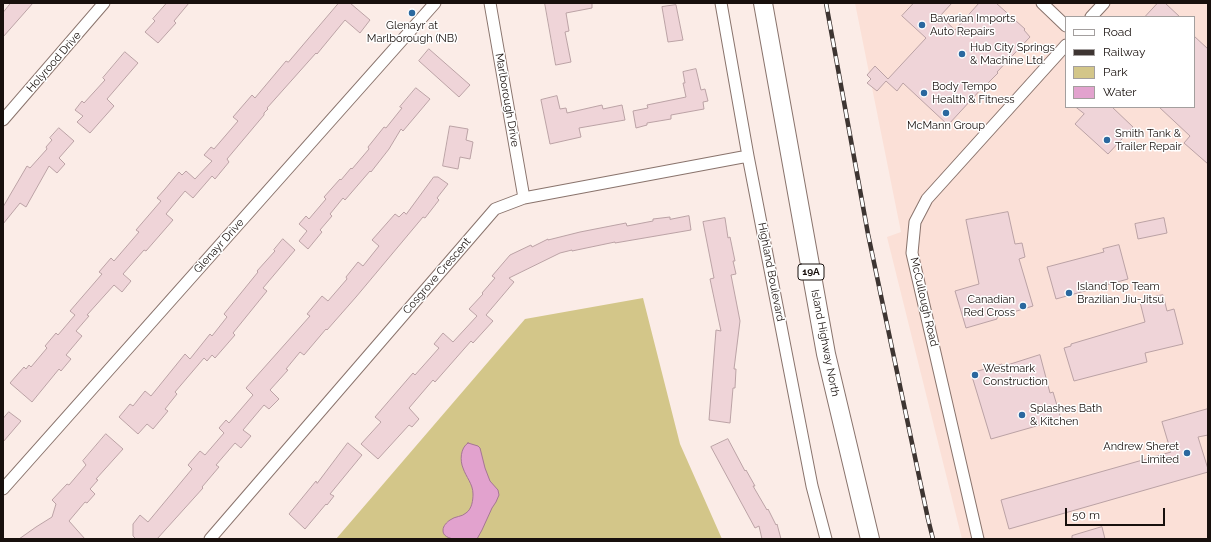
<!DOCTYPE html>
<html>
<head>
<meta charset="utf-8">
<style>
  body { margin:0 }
  #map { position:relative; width:1211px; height:542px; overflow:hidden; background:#fbece7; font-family:Raleway,sans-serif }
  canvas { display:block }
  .frame { position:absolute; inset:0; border:4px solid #18100d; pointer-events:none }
  .legend { position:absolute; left:1065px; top:16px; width:130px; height:92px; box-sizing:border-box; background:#fff; border:1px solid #a39f9e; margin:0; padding:5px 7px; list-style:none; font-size:12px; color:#18100d }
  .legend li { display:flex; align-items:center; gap:8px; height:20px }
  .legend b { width:20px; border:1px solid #a39f9e }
  .scale { position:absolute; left:1065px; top:508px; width:100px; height:18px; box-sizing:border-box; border:2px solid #18100d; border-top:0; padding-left:5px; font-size:12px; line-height:14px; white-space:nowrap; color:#18100d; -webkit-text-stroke:3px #fff; paint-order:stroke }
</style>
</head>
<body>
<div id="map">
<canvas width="1211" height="542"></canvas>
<div class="frame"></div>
<ul class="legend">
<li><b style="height:5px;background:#fff"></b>Road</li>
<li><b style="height:5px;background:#3e3532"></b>Railway</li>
<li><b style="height:11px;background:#d3c689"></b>Park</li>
<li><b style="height:11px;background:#e2a2ce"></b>Water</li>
</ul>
<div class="scale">50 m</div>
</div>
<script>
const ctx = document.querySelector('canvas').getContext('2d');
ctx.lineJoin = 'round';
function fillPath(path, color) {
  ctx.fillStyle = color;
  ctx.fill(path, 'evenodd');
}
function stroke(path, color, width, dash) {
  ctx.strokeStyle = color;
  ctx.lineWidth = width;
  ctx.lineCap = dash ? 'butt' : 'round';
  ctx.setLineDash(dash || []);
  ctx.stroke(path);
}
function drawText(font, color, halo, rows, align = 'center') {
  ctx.font = font + ' Raleway,sans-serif';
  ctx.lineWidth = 3;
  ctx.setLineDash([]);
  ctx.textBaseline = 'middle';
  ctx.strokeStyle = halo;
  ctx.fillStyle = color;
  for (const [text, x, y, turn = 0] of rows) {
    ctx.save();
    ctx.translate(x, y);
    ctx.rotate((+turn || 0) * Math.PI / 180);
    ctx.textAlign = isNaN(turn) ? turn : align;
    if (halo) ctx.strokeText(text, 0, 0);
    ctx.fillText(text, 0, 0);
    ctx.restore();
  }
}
fillPath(new Path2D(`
  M855 3H1208V539H962L887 237 901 232ZM1066 17H1194V107H1066Z`), '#fbe0d7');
fillPath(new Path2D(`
  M643 298 680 444 722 539H336L525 319Z`), '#d3c689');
const water = new Path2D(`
  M468 443 478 446 480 448 485 468 490 481 498 490 499 495 496 502 492 508 482 530 477 539C468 540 442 542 443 530 443 526 447 522 450 520 455 516 462 517 466 513 472 509 473 500 473 494 473 484 466 477 463 468 460 461 460 448 468 443Z`);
fillPath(water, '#e2a2ce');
stroke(water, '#a57694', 1);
const building = new Path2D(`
  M11 3H33L3 37V13Z
  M167 3H189L174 21 176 23 158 43 145 32 155 21 153 19Z
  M339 3H350L370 20 360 33 345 20 317 54 316 53 267 108 268 109 264 113V115L227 159 229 162 215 179 212 176 193 198 185 191 166 214 173 220 146 251 144 250 123 274 131 281 122 292 114 285 87 315 89 316 76 331 82 336 66 355 71 359 61 371 59 369 32 402 10 383 24 367 26 369 29 365 31 367 47 348 45 346 56 333 58 335 75 315 70 311 102 274 99 272 111 258 114 261 139 232 136 230 161 201 157 198 165 189 179 172 182 175 186 171 195 179 212 161 204 155 211 147 214 149 238 121 233 117 252 95 255 98 286 61 288 62Z
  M545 3H592V8L566 13 569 31 565 32 571 62 556 65Z
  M914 3H952L940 16 955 30 979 3H996L1025 29 1024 30 1030 37 997 72 998 73 983 88V87L948 125 903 83 897 91 886 81 877 91 867 83 871 79 867 75 875 66 888 79 926 38 902 16Z
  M1158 3H1165L1180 17H1145Z
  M676 5 683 40 668 42 662 7Z
  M1194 36 1208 49V164L1184 143 1190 136 1159 107H1194Z
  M429 49 470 85 459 97 419 61Z
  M125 52 138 63 107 99 114 106 90 133 77 122 83 116 75 110 82 101 84 103 105 80 103 78Z
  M696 69 701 90 705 89 708 101 703 102 704 109 671 115V119L647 123V125L636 128 633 111 648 108 647 105 686 97 683 83H685L683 72Z
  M416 88 430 99 403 131 401 129 389 149 371 172 370 171 345 200 343 198 330 214 332 216 320 230 322 232 308 249 299 241 307 231 299 224 306 216 309 219 326 199 324 197 340 179 341 180 351 168 352 169 369 149 368 147 384 127 386 128 402 108 400 107Z
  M557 96 560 109 566 108 567 113 602 105 603 109 622 105 625 120 579 128 581 137 550 144 541 100Z
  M1076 107H1112L1133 127 1108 154 1075 124 1084 114Z
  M450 126 468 129 466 140 473 142 470 159 460 157 458 169 443 166Z
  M59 128 74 141 59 158 65 164 57 173 49 166 26 207 20 203 3 224V207L27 166 30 168 47 149 46 147 52 140 50 138Z
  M434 177H438L448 184 437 198 439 200 425 218 423 217 356 297 327 330 326 329 304 355 300 352 286 369 288 370 270 390 279 399 269 409 264 405 243 430 251 436 241 448 235 443 216 465 219 467 202 487 203 488 157 539H136L133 536V524L140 515 148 522 192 469 188 465 200 451 205 455 224 433 219 428 226 420 229 423 253 395 246 388 310 316 307 314 322 296 328 301 347 279 346 277 358 262 363 266 379 246 372 240 395 214 399 217 404 212 406 214Z
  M1008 212 1015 244 1022 243 1025 257 1019 259 1033 306 997 317V319L966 328 955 291 979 284 966 220Z
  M689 216 691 230 615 243V242L572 251V250L560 253 509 278 514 282 486 315 493 321 473 343 471 341 435 382 433 380 409 408 419 419 412 427 409 425 378 459 361 444 381 422 375 417 413 373 415 375 439 348 434 344 443 333 453 342 477 316 469 309 483 294 482 293 495 278 492 276 510 255 531 245 532 247 548 239V240L580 232 626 223 627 226 653 221V219L670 217V219Z
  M725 218 728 238 730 237 735 261H733L736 274 731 275 740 321 734 369H736L735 388H733L730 423 709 420 716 330 721 331 710 279 714 278 703 222Z
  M1164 218 1167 233 1138 239 1135 224Z
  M283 239 295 250 263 288 267 291 233 333 235 335 215 358 212 355 207 361 204 358 175 392 177 394 165 409 168 411 153 429 147 424 138 434 119 417 130 404 133 406 145 391 151 396 185 354 190 359 210 334 212 336 227 317 224 314 258 272 257 271 275 251 274 250Z
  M1119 245 1128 279 1056 299 1047 267 1104 252 1103 249Z
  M1163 295 1167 311 1174 309 1183 344 1145 353 1147 362 1074 381 1064 348 1071 346V344L1145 322 1140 302 1149 300V298Z
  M1040 355 1050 393 1053 392 1061 419 991 439 971 373 1002 364 1003 366Z
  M1208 409V435L1198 437 1208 469V472L1009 529 1001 500 1171 452 1162 422Z
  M9 412 21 421 3 442V419Z
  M106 434 123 449 96 479 98 480 90 489 95 494 87 503 85 502 69 521 85 539H19L36 527 52 517 56 504 52 500 67 484 69 485 86 465 83 461Z
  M728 439 745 471 746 470 755 486H753L767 510 768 509 776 525 777 524 781 539H762L759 526 755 528 711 447Z
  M348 443 362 455 330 494 334 496 327 505 326 504 305 529 289 514 316 481 317 483Z
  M1102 527 1105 539H1072V536Z`);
fillPath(building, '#efd4d8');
stroke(building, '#bba2a5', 1);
const street = new Path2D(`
  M490 3 524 198
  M721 3 748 156 812 486 826 539
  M1042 3 1066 26
  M1091 17 1104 3
  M3 120 104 3
  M3 489 435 3
  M210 539 495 209 524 198 748 156
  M978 539 912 253 915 222 927 199 1066 45`);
const primary = new Path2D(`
  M763 3 826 354 870 539`);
stroke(street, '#89736c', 13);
stroke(primary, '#89736c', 20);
stroke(street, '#fff', 11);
stroke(primary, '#fff', 18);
const rail = new Path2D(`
  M826 3 868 234 928 519 933 539`);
stroke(rail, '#3e3532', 4.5);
stroke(rail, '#fff', 3, [9]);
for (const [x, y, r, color] of [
  [412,13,4,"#2a689f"],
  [922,25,4,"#2a689f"],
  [962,54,4,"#2a689f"],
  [924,93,4,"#2a689f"],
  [946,113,4,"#2a689f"],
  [1107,140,4,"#2a689f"],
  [1069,293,4,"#2a689f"],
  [1023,306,4,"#2a689f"],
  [975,375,4,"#2a689f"],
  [1022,415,4,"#2a689f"],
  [1187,453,4,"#2a689f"]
]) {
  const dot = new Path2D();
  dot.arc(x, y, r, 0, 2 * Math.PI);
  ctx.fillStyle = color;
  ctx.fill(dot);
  stroke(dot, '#fff', 1.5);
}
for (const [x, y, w] of [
  [811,272,26]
]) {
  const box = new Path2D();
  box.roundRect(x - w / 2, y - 8, w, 16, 3);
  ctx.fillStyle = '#fff';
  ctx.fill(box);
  stroke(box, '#18100d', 1);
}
drawText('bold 10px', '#18100d', null, [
  ["19A",811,272]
]);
drawText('11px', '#18100d', '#fff', [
  ["Bavarian Imports",930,19],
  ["Auto Repairs",930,32],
  ["Glenayr at",412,26,"center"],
  ["Marlborough (NB)",412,39,"center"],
  ["Hub City Springs",970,48],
  ["& Machine Ltd.",970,61],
  ["Body Tempo",932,87],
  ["Health & Fitness",932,100],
  ["McMann Group",946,126,"center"],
  ["Smith Tank &",1115,134],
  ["Trailer Repair",1115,147],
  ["Island Top Team",1077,287],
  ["Brazilian Jiu-Jitsu",1077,300],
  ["Canadian",1015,300,"right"],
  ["Red Cross",1015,313,"right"],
  ["Westmark",983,369],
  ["Construction",983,382],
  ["Splashes Bath",1030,409],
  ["& Kitchen",1030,422],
  ["Andrew Sheret",1179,447,"right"],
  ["Limited",1179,460,"right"]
], 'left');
drawText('11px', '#18100d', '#fff', [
  ["Holyrood Drive",54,62,-49],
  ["Marlborough Drive",507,100,80],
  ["Glenayr Drive",219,246,-48],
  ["Highland Boulevard",771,272,79],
  ["Cosgrove Crescent",437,276,-49],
  ["McCullough Road",924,302,77],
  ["Island Highway North",825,343,79]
]);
</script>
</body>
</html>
